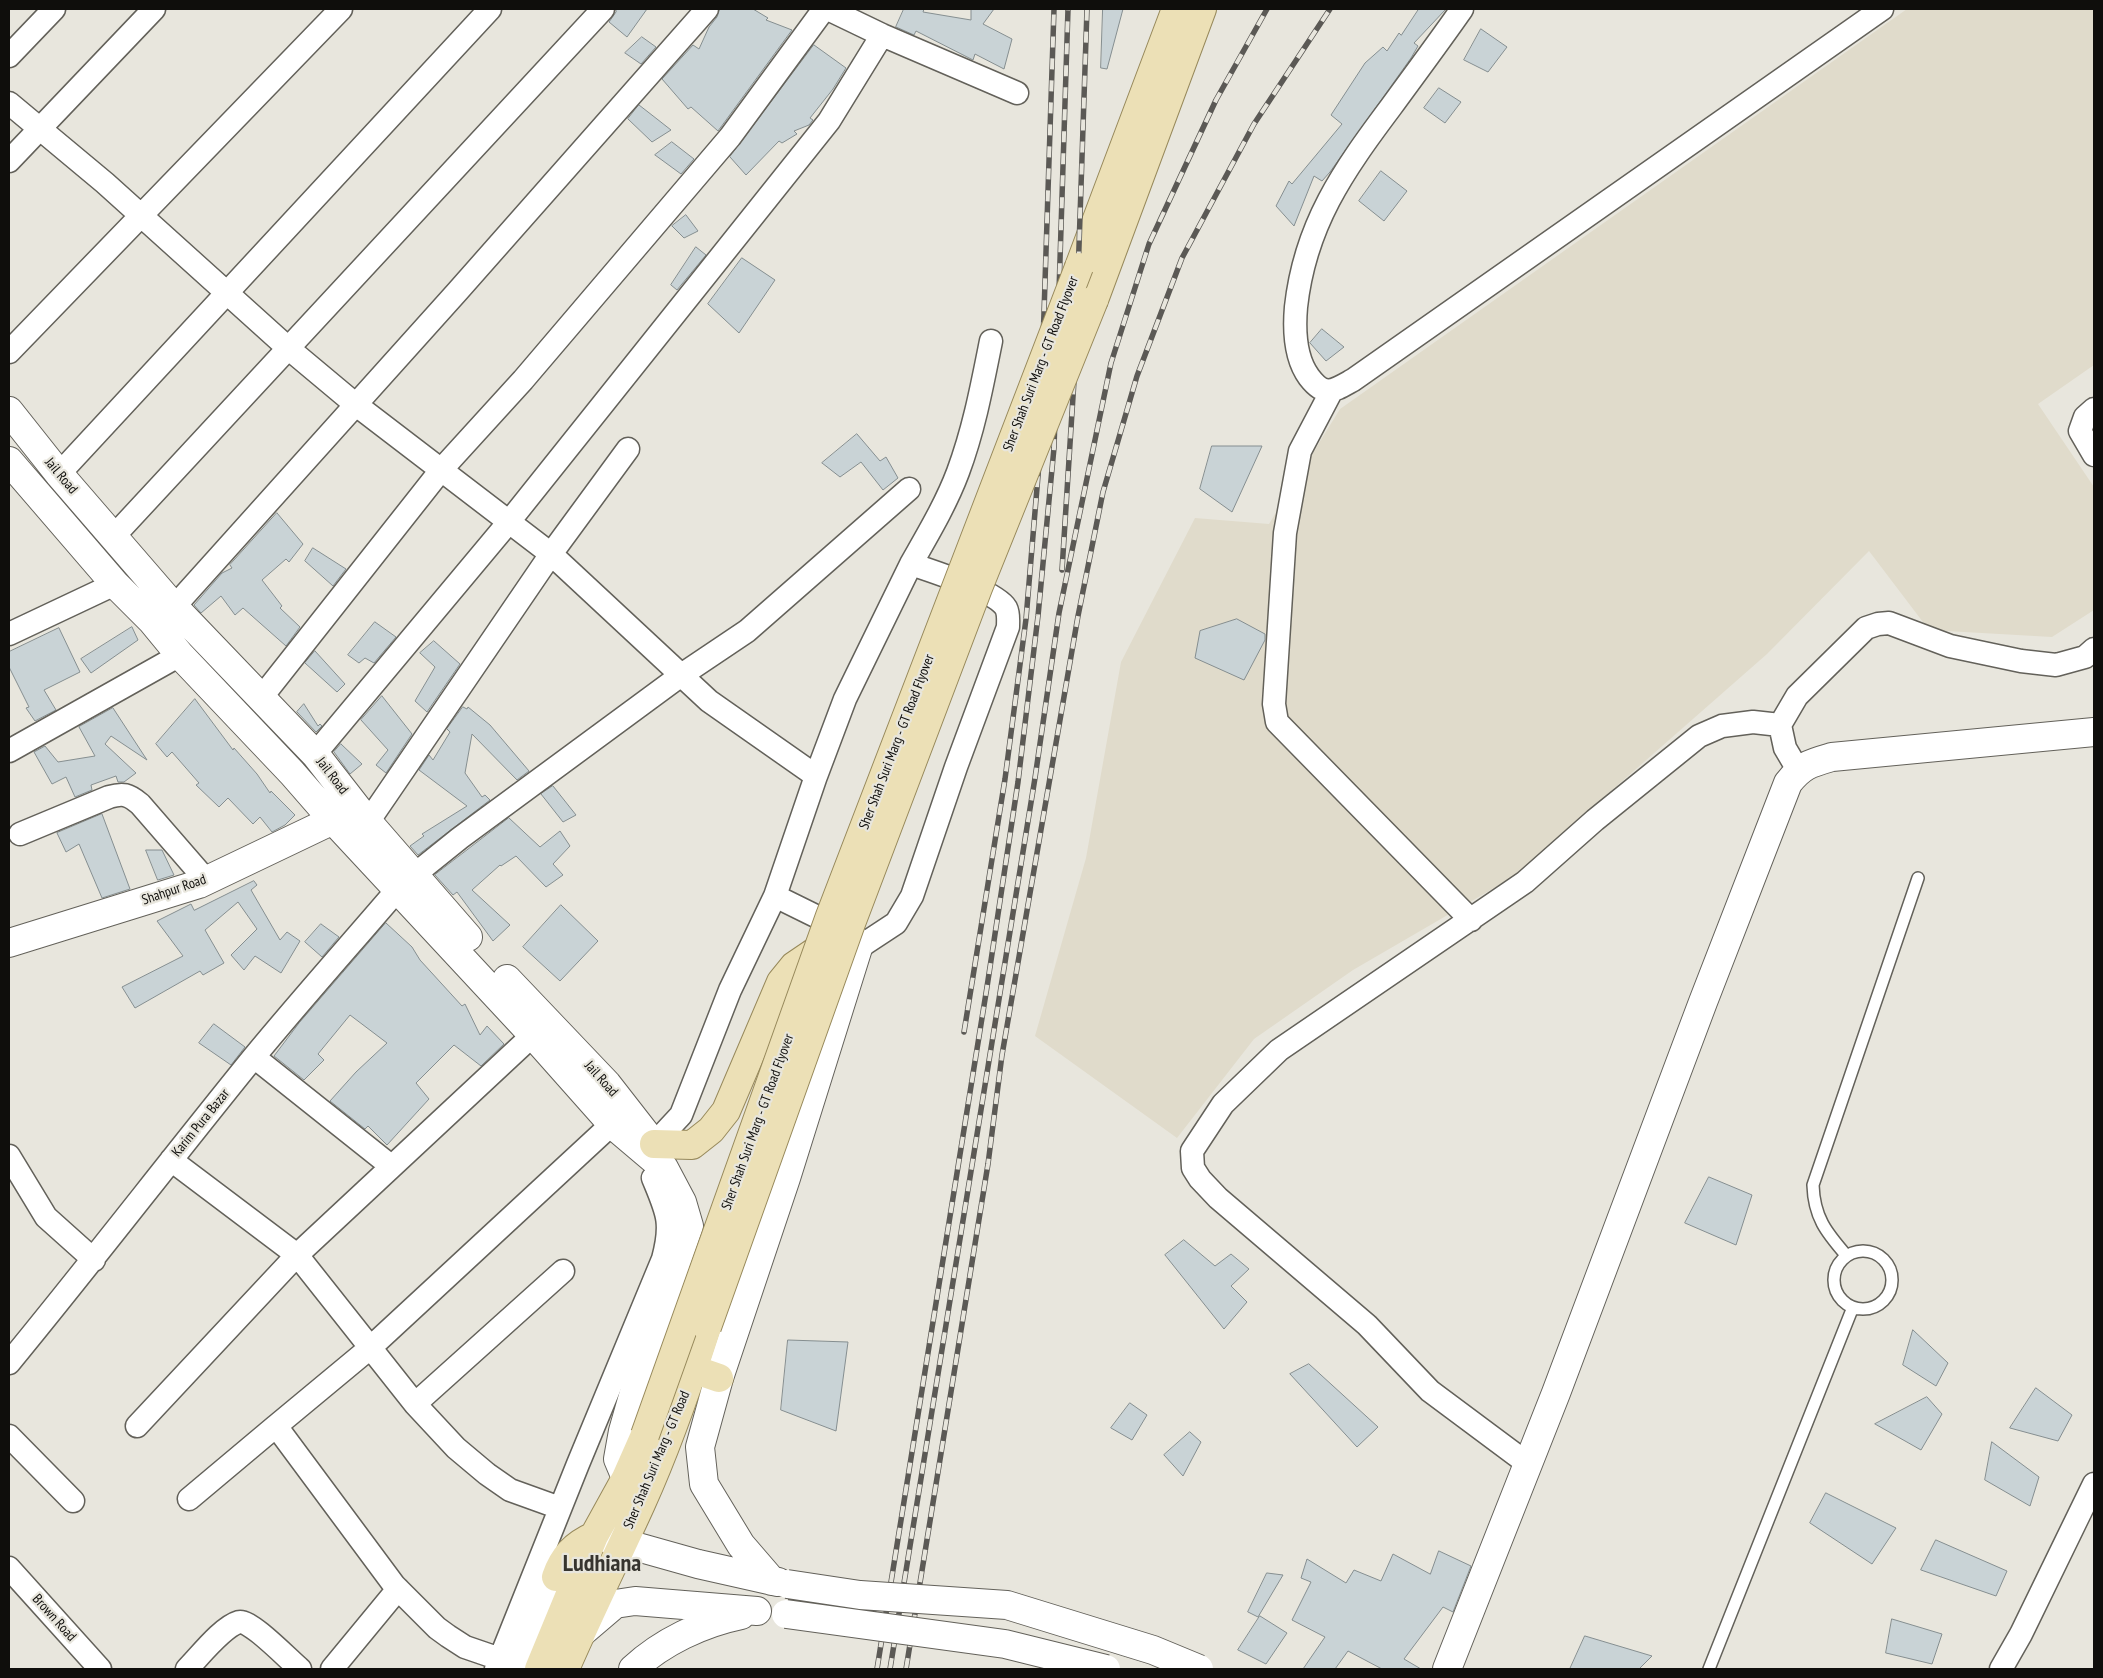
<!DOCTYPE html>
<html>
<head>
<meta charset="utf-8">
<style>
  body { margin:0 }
  #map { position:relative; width:2103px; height:1678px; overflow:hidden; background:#e8e6dd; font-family:"PT Sans Narrow",sans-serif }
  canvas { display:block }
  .frame { position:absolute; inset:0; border:10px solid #0f0e0c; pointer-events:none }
</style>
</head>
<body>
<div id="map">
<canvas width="2103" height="1678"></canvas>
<div class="frame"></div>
</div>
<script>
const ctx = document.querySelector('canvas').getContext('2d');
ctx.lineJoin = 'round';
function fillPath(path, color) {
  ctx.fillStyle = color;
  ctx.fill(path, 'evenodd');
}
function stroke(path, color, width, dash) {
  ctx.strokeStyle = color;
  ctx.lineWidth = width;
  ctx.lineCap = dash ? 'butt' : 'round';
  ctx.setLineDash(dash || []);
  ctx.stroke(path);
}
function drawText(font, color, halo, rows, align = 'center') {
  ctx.font = font + ' "PT Sans Narrow",sans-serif';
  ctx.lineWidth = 4.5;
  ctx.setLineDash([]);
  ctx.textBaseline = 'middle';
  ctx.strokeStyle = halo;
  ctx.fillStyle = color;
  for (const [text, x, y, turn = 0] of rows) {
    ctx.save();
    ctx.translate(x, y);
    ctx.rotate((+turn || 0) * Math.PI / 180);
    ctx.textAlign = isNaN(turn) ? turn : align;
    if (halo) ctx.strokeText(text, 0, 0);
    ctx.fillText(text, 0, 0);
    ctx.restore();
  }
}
fillPath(new Path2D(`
  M1907 9H2094V365L2038 404 2094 487V610L2052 637 1929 630 1869 551 1767 654 1513 877 1353 970 1254 1039 1177 1138 1035 1036 1086 858 1121 662 1195 518 1269 524 1340 409Z`), '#e0dbcb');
const building = new Path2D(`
  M616 9H647L627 37 609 22 616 12Z
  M720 9H753L768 18 766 20 792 30 718 131 691 107 688 109 662 79 693 45 699 49 709 27 717 17Z
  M904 9H924L923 12 971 20V9H994L983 24 1012 39 1004 69 975 54 973 60 916 31 914 35 896 27Z
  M1103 9H1123L1107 69 1101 68Z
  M1419 9H1446L1414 43 1418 46 1411 58 1330 172 1322 181 1314 176 1294 226 1276 206 1289 181 1292 184 1342 124 1331 115 1365 63 1383 47 1387 51 1399 33 1401 35Z
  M1481 29 1507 47 1488 72 1464 60Z
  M642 37 656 47 641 64 625 53Z
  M814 45 846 68 833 89 810 118 813 120 809 125 794 131 797 134 782 143 779 141 746 175 730 157Z
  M1439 88 1461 102 1445 123 1424 108Z
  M639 105 657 119 671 130 652 142 628 119Z
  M672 142 694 159 681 174 655 155Z
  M1381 171 1407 191 1384 221 1359 201Z
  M686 215 698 231 684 238 672 226Z
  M696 247 706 255 677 290 671 285Z
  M742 258 775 280 739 333 708 304Z
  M1322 329 1344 347 1326 361 1310 343Z
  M857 434 880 461 886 457 898 478 883 490 861 462 840 477 822 463Z
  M1212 446H1262L1232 512 1200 489Z
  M277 513 303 544 289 562 286 559 262 580 282 606 280 608 300 627 286 646 243 608 235 615 221 596 201 613 194 605 222 573 232 568 230 565Z
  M313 548 346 569 333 586 305 561Z
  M1237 619 1265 634V640L1244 680 1195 658 1200 631Z
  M375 622 396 637 374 663 365 658 359 663 348 655Z
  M132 627 138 640 91 673 81 659Z
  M59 628 80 672 44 690 56 710 35 721 26 708 29 707 9 667V652Z
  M434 641 460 664 427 712 415 701 435 667 420 653Z
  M315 651 345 684 337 692 305 663Z
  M382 696 412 734 386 773 376 765 388 750 361 720Z
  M195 699 233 750 234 748 257 774 270 793 271 791 295 815 285 825 272 832 260 817 253 824 228 798 219 807 196 785 199 783 172 752 167 757 156 744Z
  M304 704 318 726 320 724 322 726 316 732 297 712Z
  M463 707 467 709 468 707 490 725 529 771 517 780 472 734 465 773 482 797 485 795 490 800 418 855 410 846 424 836 422 834 467 806 419 770 429 755 433 760 450 732 447 729Z
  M113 708 147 760 111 736 105 744 136 773 124 782H118L116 776 91 785 92 790 75 797 66 777 52 784 34 752 45 746 58 762 95 756 79 727Z
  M341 744 362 764 350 774 334 752Z
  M553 786 576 815 563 822 541 794Z
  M102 814 130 889 102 898 79 844 66 852 57 833Z
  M509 818 540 847 560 831 570 846 553 864 563 875 546 887 516 856 501 866 500 865 472 890 510 925 493 941 457 892 453 895 435 875Z
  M146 850H162L174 875 158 880Z
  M254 881 257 885 251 890 280 940 287 932 300 941 281 973 255 956 244 970 231 955 257 929 238 902 205 930 224 963 203 975 200 971 135 1008 122 987 183 956 157 921 191 904 194 910Z
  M561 905 598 941 560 981 523 947Z
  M386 923 412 947 420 960 462 1006 465 1004 480 1035 487 1026 504 1044 481 1066 454 1045 416 1083 429 1099 387 1145 368 1126 365 1129 330 1101 356 1072 387 1043 350 1015 318 1054 324 1060 304 1080 274 1056 299 1023Z
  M321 924 339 937 322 957 305 942Z
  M214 1024 245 1047 231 1065 199 1043Z
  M1709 1177 1752 1195 1736 1245 1685 1223Z
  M1184 1240 1215 1266 1231 1254 1249 1269 1231 1286 1247 1302 1224 1329 1165 1255Z
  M1913 1330 1948 1363 1936 1386 1903 1365Z
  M788 1340 848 1342 836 1431 781 1410Z
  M1309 1364 1378 1427 1357 1447 1290 1374Z
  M2036 1388 2072 1415 2058 1441 2010 1428Z
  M1927 1397 1942 1414 1921 1450 1875 1424Z
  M1130 1403 1147 1415 1132 1440 1111 1428Z
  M1190 1432 1201 1442 1183 1476 1164 1455Z
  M1992 1442 2039 1477 2030 1506 1985 1480Z
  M1826 1493 1896 1528 1872 1564 1810 1523Z
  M1936 1540 2007 1571 1996 1596 1921 1570Z
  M1439 1551 1471 1566 1453 1612 1443 1607 1404 1659 1421 1669H1382L1348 1651 1335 1669H1303L1325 1637 1292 1620 1311 1582 1301 1578 1307 1559 1346 1583 1354 1570 1381 1581 1393 1554 1430 1574Z
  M1267 1573 1283 1575 1258 1617 1248 1612Z
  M1260 1616 1287 1633 1266 1664 1238 1650Z
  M1892 1619 1942 1634 1932 1664 1886 1653Z
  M1585 1636 1652 1656 1639 1669H1570Z`);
fillPath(building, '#c9d3d6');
stroke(building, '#858e90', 1);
const lane = new Path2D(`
  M1834 1280a29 29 0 1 1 58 0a29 29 0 1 1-58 0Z
  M1846 1255C1826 1232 1814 1217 1813 1185L1918 878
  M1709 1669 1853 1307`);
const street = new Path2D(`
  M828 9 882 35 1017 93
  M1462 9C1439 42 1415 74 1391 107 1343 171 1305 225 1296 307 1294 330 1295 358 1309 377 1325 398 1333 391 1353 380L1882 9
  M9 56 54 9
  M9 103 105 183 288 348 355 404 551 554 709 701 816 776
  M9 161 154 9
  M9 352 341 9
  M1331 392 1300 451 1285 533 1274 704 1277 722 1471 920
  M2094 409 2085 417 2080 431 2094 455
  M59 474 490 9
  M114 536 603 9
  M911 564C928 534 946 504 958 472 974 429 982 386 991 341
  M174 607 457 292 707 9
  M9 634 115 584
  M261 698 441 470 523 380 730 137 824 9
  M9 751 180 655
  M315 754 508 523 829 121 882 35
  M1798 770 1785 748 1780 725 1797 696 1866 628 1878 624 1889 623 1950 646 2021 661 2056 665 2085 657 2094 649
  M368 822 551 554 628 449
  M20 834 109 797C123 793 128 794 140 804L206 880
  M414 875 460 838 680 676 747 631 909 489
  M775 896 844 930
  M254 1057 391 1166
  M654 1144 681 1115 730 990 775 896 816 776 845 699 911 564C931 571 996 591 1006 608 1009 614 1008 620 1008 627L956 767 912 896 896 923 858 948
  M9 1156 46 1217 94 1260
  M171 1160 297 1255 415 1404 456 1448 487 1474 510 1490 560 1508
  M9 1363C92 1262 171 1159 253 1058 300 1001 350 945 398 889
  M415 1404 563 1271
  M137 1426 297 1255 533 1035
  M9 1436 73 1501
  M1528 1464 1430 1391 1367 1325 1218 1198 1200 1179 1193 1168 1192 1151 1223 1104 1279 1050 1525 882 1595 820 1699 736 1722 726 1753 722 1780 725
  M189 1499 276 1426
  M9 1568 100 1669
  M500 1659 465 1647 448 1636 437 1628 394 1585 276 1426 370 1348 612 1124
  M187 1669C200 1656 222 1627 239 1622 250 1619 290 1661 300 1669
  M332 1669 398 1589
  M496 1669 578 1464 663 1259C673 1222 667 1212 653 1178L664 1168
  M2001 1669 2021 1634 2094 1484`);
const secondary = new Path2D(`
  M9 411 59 474 174 607 315 754 368 822 468 937
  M9 461 115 584 152 621 180 655 292 773 333 820 533 1035 612 1124 664 1168 682 1202 689 1226 647 1347 623 1431 618 1459 626 1478
  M9 943 199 884 333 820
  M507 979 607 1084 653 1143
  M602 1537 698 1564 778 1582
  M772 1581 741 1545 704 1484 700 1447 719 1378 786 1178 858 948 851 934
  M581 1633 615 1604 635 1601 757 1611
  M517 1669 556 1577
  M633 1669C662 1642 702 1623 741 1615
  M1447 1669 1556 1393 1703 1002 1788 783C1802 765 1811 763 1832 757L2094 732`);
const primary = new Path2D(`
  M1079 267 1176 9
  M1094 300 1202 9
  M654 1144 692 1145 711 1130 726 1111 781 982 794 966 819 949
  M693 1369 719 1378
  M556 1577C563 1557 574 1545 594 1536
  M539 1669 594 1536 626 1478 645 1435
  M565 1669C589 1614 616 1559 641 1504 667 1447 688 1386 707 1327`);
stroke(lane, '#63615a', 14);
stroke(street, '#63615a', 25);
stroke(secondary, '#63615a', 30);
stroke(primary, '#97895b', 30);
stroke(lane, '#fff', 11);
stroke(street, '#fff', 22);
stroke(secondary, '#fff', 28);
stroke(primary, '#ece0b6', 28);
const rail = new Path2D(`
  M1062 570 1075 365 1087 9
  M964 1032 1005 779 1026 619 1039 464 1054 9
  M877 1669 987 987 1018 782 1038 616 1054 448 1068 9
  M890 1669 1035 778 1059 613 1111 363 1149 244 1216 100 1267 9
  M906 1669 988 1164 1002 1055 1078 616 1103 492 1137 376 1182 258 1254 124 1330 9`);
stroke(rail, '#5b5955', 5.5);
stroke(rail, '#e8e6dd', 4, [11]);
const secondaryBridge = new Path2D(`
  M787 1584 860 1595 1007 1605 1153 1650 1199 1669
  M786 1614 1005 1644 1106 1669`);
const primaryBridge = new Path2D(`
  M707 1327 850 926 978 588 1094 300
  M645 1435 830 916 1079 267`);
stroke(secondaryBridge, '#63615a', 30, []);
stroke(primaryBridge, '#97895b', 30, []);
stroke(secondaryBridge, '#fff', 28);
stroke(primaryBridge, '#ece0b6', 28);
drawText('14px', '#0f0e0c', '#e8e6dd', [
  ["Sher Shah Suri Marg - GT Road Flyover",1041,364,-69],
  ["Jail Road",61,476,50],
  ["Sher Shah Suri Marg - GT Road Flyover",897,742,-69],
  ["Jail Road",332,776,52],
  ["Shahpur Road",174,890,-19],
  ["Jail Road",601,1079,48],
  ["Sher Shah Suri Marg - GT Road Flyover",758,1122,-70],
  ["Karim Pura Bazar",201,1123,-51],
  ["Sher Shah Suri Marg - GT Road",657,1460,-67],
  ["Brown Road",54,1618,48]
]);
drawText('bold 24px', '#36342e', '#e8e6dd', [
  ["Ludhiana",602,1564]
]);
</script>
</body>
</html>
